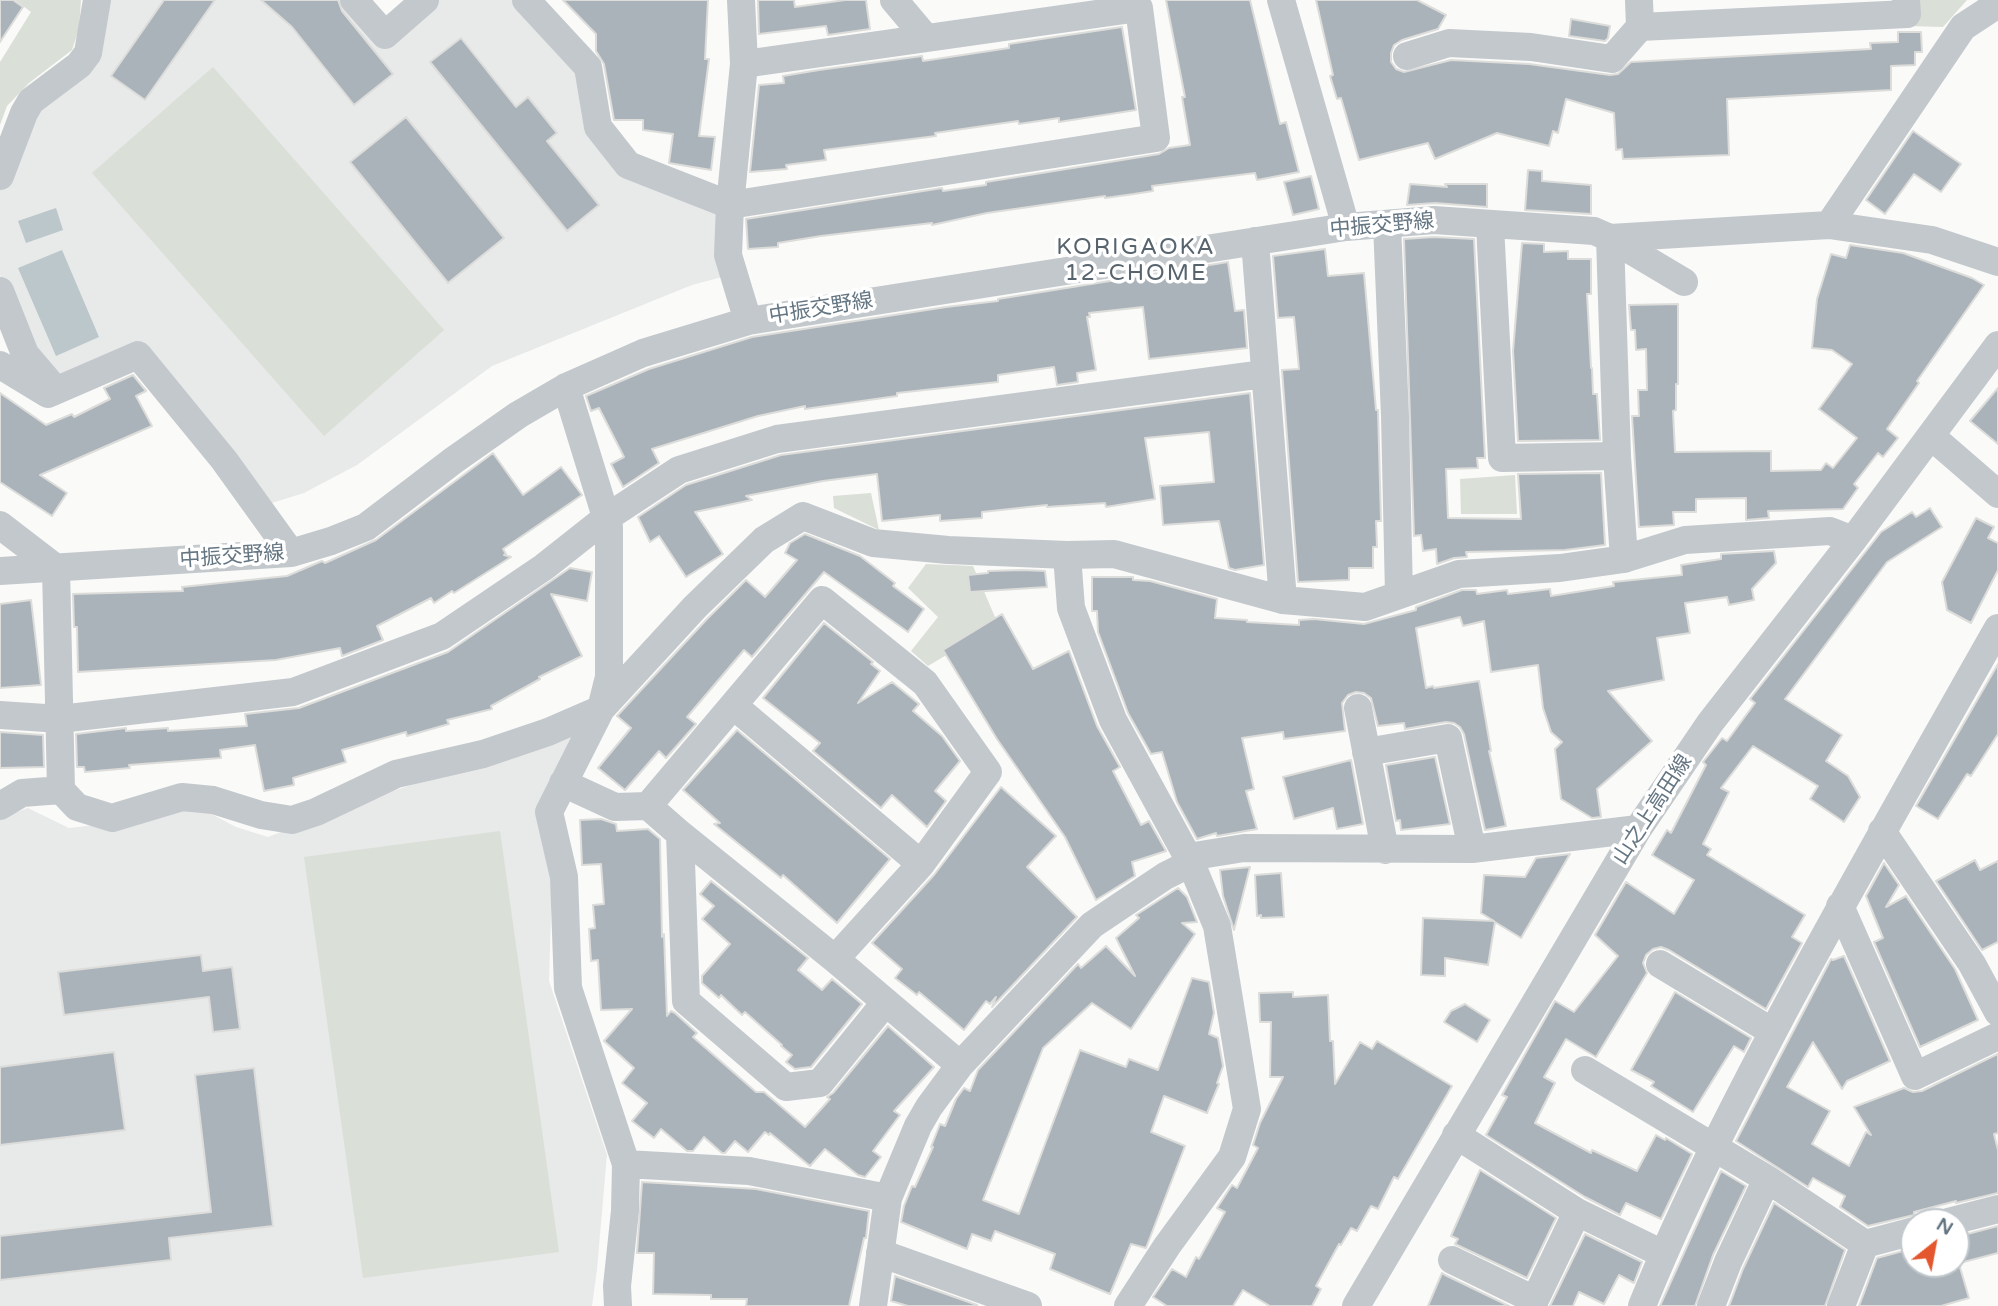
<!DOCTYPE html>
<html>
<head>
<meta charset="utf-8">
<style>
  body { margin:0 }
  #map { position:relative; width:1998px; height:1306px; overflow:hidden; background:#fafaf8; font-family:"Varela Round",sans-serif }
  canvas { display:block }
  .north { position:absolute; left:1900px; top:1208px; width:70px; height:70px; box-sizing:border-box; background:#fff; border:2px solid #c1c8cd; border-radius:50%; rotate:31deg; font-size:19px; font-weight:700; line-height:28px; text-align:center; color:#657683 }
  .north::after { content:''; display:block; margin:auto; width:24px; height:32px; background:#e4572e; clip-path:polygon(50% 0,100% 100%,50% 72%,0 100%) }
</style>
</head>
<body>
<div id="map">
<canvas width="1998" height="1306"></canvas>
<div class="north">N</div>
</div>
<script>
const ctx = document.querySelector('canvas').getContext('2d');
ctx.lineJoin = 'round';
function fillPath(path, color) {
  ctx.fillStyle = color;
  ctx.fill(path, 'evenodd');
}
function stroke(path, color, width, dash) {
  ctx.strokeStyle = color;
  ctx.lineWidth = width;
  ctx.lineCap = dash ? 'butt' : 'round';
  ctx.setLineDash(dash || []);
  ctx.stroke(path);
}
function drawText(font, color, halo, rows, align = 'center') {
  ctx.font = font + ' "Varela Round","Noto Sans JP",sans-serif';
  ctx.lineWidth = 7;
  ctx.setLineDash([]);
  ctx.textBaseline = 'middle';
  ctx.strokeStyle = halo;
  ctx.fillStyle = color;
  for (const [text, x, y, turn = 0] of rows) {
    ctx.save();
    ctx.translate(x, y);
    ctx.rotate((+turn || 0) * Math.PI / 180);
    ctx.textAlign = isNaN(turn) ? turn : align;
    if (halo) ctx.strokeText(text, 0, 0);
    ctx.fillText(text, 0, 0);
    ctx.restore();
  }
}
fillPath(new Path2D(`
  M101 0H344L385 44 434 0H518L583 70 592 129 725 210 730 275 692 285 492 366 357 465 304 493 262 506 139 351 57 385 7 300 0 275V187L28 115 82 67Z
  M575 732 552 880 549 981 607 1155 597 1269 592 1306H0V818L28 808 69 828 139 820 198 807 236 827 268 837 368 799Z`), '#e8e9e9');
fillPath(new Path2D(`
  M15 0H81L79 29 72 50 29 83 7 106 0 125V62L31 12Z
  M1907 0H1967L1943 27 1908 26Z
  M213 67 444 330 324 436 92 173Z
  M1515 475 1517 514H1461L1460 479Z
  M871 493 879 530 834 508 833 496Z
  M926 564 973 566 998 624 928 666 911 651 938 617 908 588Z
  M500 831 559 1252 363 1278 304 857Z`), '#dadfd7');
fillPath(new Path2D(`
  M56 208 63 230 26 243 18 221Z
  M62 250 99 337 56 356 18 268Z`), '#bbc7cb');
const building = new Path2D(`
  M0 0H13L23 7 0 42Z
  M164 0H215L145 100 111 76Z
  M261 0H338L342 11 393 74 354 105 292 27Z
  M563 0H708L705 59H709L699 136 715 137 711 170 669 163 673 134 643 130V120H614L604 64 596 51V34Z
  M758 0H794L795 7 845 0H866L870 29 828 35 826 26 759 34Z
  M1166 0H1250L1280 124 1286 122 1299 172 1257 180 1255 173 1152 186 1153 191 1134 194 1105 198V196L987 213 932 225V223L821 236 778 243V247L748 249 746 219 942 188 943 191 986 185V182L1159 154 1169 148 1190 145 1182 97H1185Z
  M1316 0H1417L1446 15 1438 29 1402 40 1394 45 1391 53V62L1396 69 1404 72 1451 60 1529 64 1610 75 1618 74 1631 62 1871 49 1870 43 1898 42V32H1921L1922 52H1915V65L1891 66V90L1727 99 1729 155 1623 159 1622 149 1616 150 1614 113 1566 99 1558 133 1553 131 1549 146 1497 133 1435 159 1428 143 1359 160 1341 98 1337 99 1330 76 1333 75Z
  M1571 19 1610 26 1608 38 1605 41 1569 36Z
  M1122 27 1136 110 1059 122V118L1019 124 1018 121 935 133 936 136 824 150 826 160 786 165 787 169 750 172 759 85 784 83 783 76 819 70 922 56 923 61 1009 48V44L1048 38Z
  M461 38 516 107 528 97 557 133 547 141 599 205 567 231 430 62Z
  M406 117 504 238 448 283 350 162Z
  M1913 131 1961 164 1941 192 1914 174 1885 214 1866 200Z
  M1528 170 1542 171V181L1591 185V214L1525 210Z
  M1311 176 1319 209 1293 215 1284 182Z
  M1410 184 1447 187 1445 184H1487V207L1435 203 1407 205Z
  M1434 237 1474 239 1485 458H1477L1478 468 1446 469 1448 518 1521 519 1518 474 1601 473 1605 545 1565 550 1466 552 1467 557 1454 558 1437 564 1436 549 1423 551 1421 535 1414 536 1404 239Z
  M1522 243 1544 244V252L1568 251V259H1591V294H1587L1591 368H1592L1593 394H1597L1600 440 1518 441 1513 351Z
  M1850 245 1903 253 1972 278 1984 285 1917 381 1919 383 1887 429 1898 438 1883 457 1878 453 1854 484 1858 488 1843 509 1768 511 1769 518 1746 520V498L1696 499V512H1673L1674 525 1639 527 1632 416H1639L1638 390H1647L1646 349 1636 350 1635 330H1631L1629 305 1678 304V384H1676V410L1673 411 1675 452 1771 451V471L1821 470 1826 463 1833 468 1857 438 1819 409 1852 364 1832 350 1812 348 1817 299 1831 254 1846 258Z
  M1325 249 1328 276 1364 273 1376 410H1378L1381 521H1376L1377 547H1373V568H1349V580L1298 582 1282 370 1299 369 1294 317 1278 318 1273 256Z
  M1228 262 1235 311 1244 310 1247 348 1149 359 1143 307 1089 313 1090 317H1087L1096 370 1077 373 1078 382 1057 385 1054 367 998 375V382L897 393V396L805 409V406L758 416 652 449 659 463 623 487 611 464 624 457 599 408 591 411 586 396 649 369 752 337 946 307 998 301V299Z
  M133 375 146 391 136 396 152 426 40 475 67 493 52 516 0 482V393L46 425 72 414 74 417 110 399 104 388Z
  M1998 388V444L1970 421Z
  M1250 393 1264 565 1235 570 1229 568 1219 521 1163 525 1160 486 1214 482 1209 432 1145 438 1155 499 1106 507 1105 503 1047 507V505L982 512V518L940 521V515L882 521 877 474 823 481 746 496 752 500 695 512 723 554 686 577 659 536 650 542 638 517 686 485 781 455Z
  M493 453 523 495 561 467 582 495 503 549 506 554 504 555 511 557 454 593 452 591 434 603 431 598 377 626 383 640 342 656 340 648 276 660 78 672 77 627H74L73 594 183 591 182 587 287 576 322 561 325 563 376 540Z
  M1930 508 1942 527 1887 562 1785 699 1842 735 1826 761 1848 776 1860 797 1844 822 1810 799 1818 786 1753 746 1721 788 1729 792 1703 844 1711 849 1707 855 1805 915 1792 937 1802 943 1766 1009 1669 950 1661 947 1653 949 1646 955 1643 963 1647 973 1596 1057 1566 1039 1544 1077 1555 1083 1535 1123 1591 1153 1592 1150 1637 1171 1656 1135 1665 1140 1666 1138 1692 1154 1661 1219 1626 1203 1620 1215 1585 1197 1486 1135 1507 1097 1502 1095 1555 1001 1574 1012 1618 956 1595 935 1626 882 1674 914 1694 880 1652 855 1667 830 1671 833 1706 765 1703 762 1722 738 1727 741 1755 703 1750 699 1881 532 1912 512 1916 517Z
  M1976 518 1994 527 1988 538 1998 543V570L1971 623 1947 610 1942 582Z
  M805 534 860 556 895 583 893 586 924 609 908 632 824 572 752 657 744 650 687 717 696 724 666 758 659 751 625 790 598 768 631 728 617 716 707 619 746 580 765 597 797 560 785 553 790 543Z
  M1774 551 1776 563 1752 589 1754 600 1729 605 1727 597 1685 603 1690 633 1657 638 1664 680 1608 691 1652 741 1597 789 1601 817 1592 818 1561 799 1555 749 1562 742 1551 732 1543 708 1538 665 1491 672 1484 621 1463 626 1460 617 1416 628 1426 688 1433 686 1434 688 1479 681 1491 751H1489L1506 826 1485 830 1464 734 1460 727 1454 723 1446 722 1405 729 1404 723 1378 726 1371 698 1364 693 1356 692 1348 695 1342 703 1345 731 1284 739 1283 732 1242 738 1254 789 1246 791 1257 829 1217 836 1216 833 1197 839 1177 802 1162 752 1151 754 1128 713 1098 632 1097 611H1092V577H1133V580L1150 581 1217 599 1215 618 1247 620V622L1299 625V620L1314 619 1364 624 1416 610V607L1462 590H1476L1477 594 1507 590 1508 594 1550 589 1551 596 1614 586 1613 582 1682 575 1681 565 1721 559V554Z
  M570 568 592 572 587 601 551 594 582 656 539 677 540 679 491 706 492 709 447 720 449 724 407 736 406 732 342 750 346 762 293 778 294 785 264 791 255 745 220 750 221 758 129 765 130 768 85 772 84 767H77L76 734 126 728V731L168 728V731L247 726 245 714 299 708 448 652Z
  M1023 570 1045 571 1047 587 970 592 968 575 988 573V571Z
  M31 600 41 685 0 688V604Z
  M1002 614 1033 669 1069 651 1097 726 1120 767 1113 771 1141 825 1149 821 1166 851 1132 862 1135 876 1096 900 1065 837 997 739 943 650Z
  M824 623 873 662 871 664 880 671 858 703 892 682 919 704 913 711 942 736 960 761 935 791 946 801 927 827 892 795 881 808 813 751 820 743 763 698Z
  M1998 664V734L1971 776 1967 774 1938 819 1916 806Z
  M737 730 890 859 837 923 783 875 781 878 714 824 720 823 683 790Z
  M0 732 43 735 44 767 0 768Z
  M1435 757 1450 824 1401 830 1400 820 1396 821 1386 765Z
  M1351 760 1363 824 1337 829 1333 808 1294 819 1283 777Z
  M1001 787 1056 836 1027 867 1077 917 992 1007 996 997 990 1004 986 1001 964 1030 919 992 917 995 895 978 902 969 872 943 934 875Z
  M601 819 616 824 617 831 648 829 660 839 662 937 664 934 667 1016 671 1011 675 1013 697 1033 693 1037 756 1092H764L805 1127 830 1099 827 1097 833 1093 888 1026 934 1067 894 1111 900 1115 873 1151 881 1157 865 1177 858 1175 825 1149 810 1166 770 1133 769 1135 765 1132 748 1152 735 1141 725 1153H722L704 1137 693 1151H687L661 1129 654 1138 632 1121 647 1103 622 1083 634 1068 604 1041 632 1009 601 1010 598 960 591 961 589 929 595 928 593 905 604 904 601 864 582 865 580 820Z
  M1570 854 1521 938 1495 922 1488 965 1445 958V976L1421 975 1423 918 1494 921 1481 913 1484 875 1525 877 1536 858Z
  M1975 860 1980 870 1998 861V942L1982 950 1936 881Z
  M1884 863 1899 885 1886 907 1906 896 1955 969 1978 1020 1920 1047 1874 942 1883 938 1866 896Z
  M1250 867 1234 930 1223 896 1220 870Z
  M1281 873 1284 917 1261 918V915L1257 916 1255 875Z
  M711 881 808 958 798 970 822 990 832 979 862 1004 811 1067 795 1069 786 1062 792 1055 781 1046 782 1045 745 1012 742 1015 721 995 719 998 702 983V976L730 944 702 919 714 906 700 894Z
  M1178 888 1187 897 1197 922 1182 923 1195 934 1131 1029 1092 1003 1043 1048 983 1200 1019 1214 1080 1050 1126 1067 1129 1059 1158 1070 1192 978 1209 982 1214 1013 1209 1034 1218 1038 1223 1066 1217 1083 1219 1084 1207 1113 1164 1096 1151 1132 1185 1146 1146 1248 1131 1244 1110 1294 1050 1269 1055 1254 995 1231 991 1241 972 1234 967 1249 901 1222 904 1206 912 1186 915 1187 933 1147H931L940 1124 945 1126 956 1099 964 1088 970 1091 978 1070 1078 964 1081 968 1106 946 1135 976 1116 938 1139 918 1136 915Z
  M201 955 203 971 232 967 240 1029 213 1032 209 997 64 1015 58 972Z
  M1844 956 1890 1061 1847 1081 1842 1089 1813 1042 1787 1087 1830 1111 1812 1144 1849 1166 1866 1132 1871 1135 1854 1107 1904 1088 1913 1092 1922 1091 1998 1054V1133L1994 1134 1998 1150V1193L1956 1203V1201L1914 1212V1215L1868 1226 1840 1207 1845 1196 1813 1178 1808 1187 1736 1141 1831 959 1833 960Z
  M1293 992V997L1328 995 1330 1041H1333L1335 1084 1360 1042 1372 1049 1377 1041 1452 1086 1398 1179 1394 1177 1378 1209 1371 1206 1357 1231 1351 1228 1341 1245 1339 1244 1316 1286 1321 1289 1312 1306H1270L1243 1290 1233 1306H1167L1153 1297 1172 1269 1186 1277 1196 1257 1199 1259 1225 1212 1217 1208 1232 1185 1237 1188 1258 1148 1253 1145 1260 1123 1283 1077H1270L1271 1022H1260L1259 993Z
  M1675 992 1751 1038 1744 1052 1734 1046 1693 1112 1651 1086 1654 1082 1631 1070Z
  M1465 1004 1490 1020 1477 1042 1444 1022 1451 1011Z
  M114 1052 125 1130 0 1145V1067Z
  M254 1068 273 1226 169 1238 171 1260 0 1280V1236L211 1212 195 1075Z
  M1480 1170 1556 1218 1527 1278 1455 1244 1458 1239 1451 1236Z
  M1721 1171 1746 1186 1713 1255 1695 1306H1660Z
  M642 1182 756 1189 869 1211 866 1238H864L849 1306H746L747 1299H711V1295L653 1294 654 1253H637Z
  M1774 1203 1845 1250 1825 1306H1729L1743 1269Z
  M1998 1226V1253L1956 1264V1237Z
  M1585 1234 1642 1262 1634 1283 1619 1275 1604 1304 1579 1292 1573 1306H1550Z
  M1914 1248V1264H1959L1969 1298 1941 1306H1859L1877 1258Z
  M1442 1273 1445 1275 1509 1306H1428Z
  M895 1276 977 1305V1306H908L891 1301Z`);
fillPath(building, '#aab3b9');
stroke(building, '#dcdcda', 2);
stroke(new Path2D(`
  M354 0 385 35 425 0
  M526 0 588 67 598 127 628 165 730 205 744 64
  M741 0 744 64 1139 8 1156 138 730 205 728 255 748 321
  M894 0 926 38
  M1281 0 1346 227
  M1639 0 1640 27 1907 14 1906 0
  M1407 56 1449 43 1531 47 1612 59 1640 27
  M0 176 24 113 31 101 79 65 88 53 97 0
  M1387 224 1395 416 1399 595
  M1490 225 1502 458 1617 456
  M1829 225 1963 27 1998 4
  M1610 238 1829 225 1932 240 1998 262
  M1610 238 1617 456 1624 559
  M1255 241 1283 600
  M0 291 25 354 54 388
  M0 365 48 394 138 355 224 460 291 553
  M566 387 609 527V677L601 709 549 812 564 877 568 988 626 1164 625 1211 617 1286 618 1306
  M1931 436 1998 494
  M0 525 56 568
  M1067 555 1071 608 1113 720 1191 863 1217 926 1247 1109 1232 1157 1167 1246 1128 1306
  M56 568 61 790 77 807 112 818 182 797 213 800 261 815 292 820 316 812 396 774 483 754 548 732 601 709 695 607 764 540 803 516 873 543 948 550 1067 555 1114 554 1283 600 1365 607 1459 574 1560 568 1624 559 1685 540 1830 531 1853 540
  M0 571 291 553 331 541 366 527 454 460 518 415 566 387 643 353 748 321 1346 227 1434 220 1594 231 1610 238 1684 282
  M734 706 921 864
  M1358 708 1385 850
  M0 715 60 719 293 692 442 636 544 567 606 518 679 470 777 439 1264 374
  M1366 752 1448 738 1472 849
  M563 783 615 807 648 806 680 834 835 959 960 1065
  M0 806 22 793 61 790
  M648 806 822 600 925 683 988 772 921 864 835 959
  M1882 831 1972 964 1998 1012
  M680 834 686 1001 786 1087 820 1083 885 1003
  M1188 857 1244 848 1472 849 1638 829
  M1840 906 1915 1076 1998 1036
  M1660 964 1773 1032
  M1585 1070 1767 1179 1865 1244 1841 1306
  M1456 1135 1577 1212 1532 1306
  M626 1164 749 1171 888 1198
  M1577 1212 1663 1254
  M1948 1222 1998 1209
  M1865 1244 1914 1231
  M880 1253 1028 1306
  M1452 1260 1535 1300
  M873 1306 888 1198 918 1126 929 1107 960 1065 1092 925 1165 876 1191 863
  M1356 1306 1638 829 1710 723 1853 540 1998 345
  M1642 1306C1683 1204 1733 1108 1784 1011 1853 882 1926 755 1998 628
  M1711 1306 1728 1262 1767 1179`), '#c3c8cc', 28);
drawText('21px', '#657683', '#fff', [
  ["中振交野線",1382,226,-5],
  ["中振交野線",821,309,-9],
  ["中振交野線",232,557,-4],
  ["山之上高田線",1653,810,-57]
]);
ctx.letterSpacing = '2px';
drawText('23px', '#57646e', '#fff', [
  ["KORIGAOKA",1136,248],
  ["12-CHOME",1136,274]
]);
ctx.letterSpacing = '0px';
</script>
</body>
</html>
